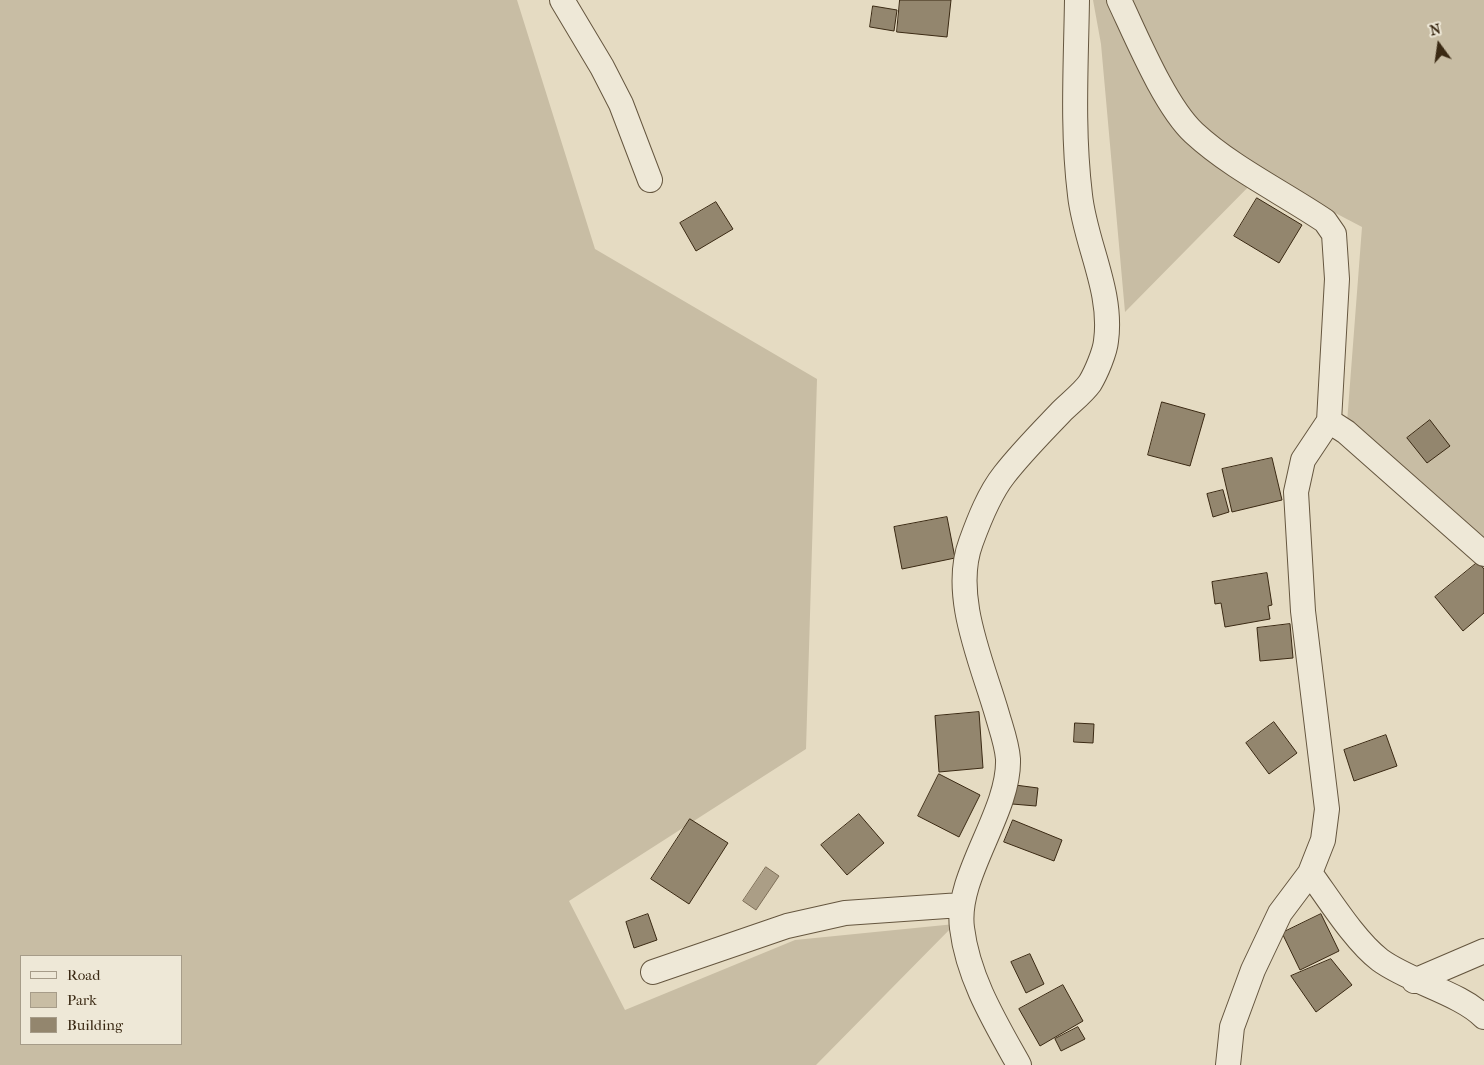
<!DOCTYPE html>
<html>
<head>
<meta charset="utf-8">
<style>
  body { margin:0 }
  #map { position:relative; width:1484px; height:1065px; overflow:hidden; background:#e5dbc2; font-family:"IM FELL French Canon",serif }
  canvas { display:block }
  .legend { position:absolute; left:20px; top:955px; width:162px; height:90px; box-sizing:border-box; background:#eee8d7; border:1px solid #a69c89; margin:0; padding:6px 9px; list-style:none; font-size:15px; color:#3a2913 }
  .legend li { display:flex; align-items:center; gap:10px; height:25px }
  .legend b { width:25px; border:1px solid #a69c89 }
  .north { position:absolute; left:1414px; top:20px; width:50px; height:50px; -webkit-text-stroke:4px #eee8d7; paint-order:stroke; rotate:346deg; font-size:14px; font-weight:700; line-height:20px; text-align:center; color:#3a2913 }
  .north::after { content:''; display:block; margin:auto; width:18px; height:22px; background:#3a2913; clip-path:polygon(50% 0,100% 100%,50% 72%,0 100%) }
</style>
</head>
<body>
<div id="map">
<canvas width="1484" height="1065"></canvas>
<ul class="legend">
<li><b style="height:6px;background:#eee8d7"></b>Road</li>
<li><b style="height:14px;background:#c8bda4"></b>Park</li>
<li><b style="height:14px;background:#93866e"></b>Building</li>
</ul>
<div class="north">N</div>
</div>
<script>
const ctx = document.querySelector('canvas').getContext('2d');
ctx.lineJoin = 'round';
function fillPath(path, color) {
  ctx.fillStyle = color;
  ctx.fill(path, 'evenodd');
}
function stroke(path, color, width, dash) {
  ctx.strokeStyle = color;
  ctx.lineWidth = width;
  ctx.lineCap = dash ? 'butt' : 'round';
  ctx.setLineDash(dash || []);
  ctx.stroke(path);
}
fillPath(new Path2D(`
  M0 0H517L595 249 817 379 806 749 569 901 625 1010 795 940 955 924 816 1065H0ZM21 956H181V1044H21Z
  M1093 0H1484V563L1346 436 1362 227 1261 174 1125 312 1101 44Z`), '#c8bda4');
const water = new Path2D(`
  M766 867 779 876 756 910 743 901Z`);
fillPath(water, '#ab9e86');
stroke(water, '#7e6f58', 1);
const building = new Path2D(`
  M900 0H951L947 37 897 32Z
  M873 6 897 10 894 31 870 27Z
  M1257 198 1302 225 1279 263 1234 236Z
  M716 202 733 229 696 251 680 223Z
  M1162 402 1205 414 1190 466 1148 455Z
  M1430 420 1450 446 1427 463 1407 438Z
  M1272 458 1282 500 1232 512 1222 469Z
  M1223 490 1229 512 1213 517 1207 494Z
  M947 517 955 558 902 569 894 527Z
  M1478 562 1484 569V613L1463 631 1435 597Z
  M1267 573 1272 605 1268 606 1270 619 1225 627 1221 603 1215 604 1212 582Z
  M1290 624 1293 658 1260 661 1257 628Z
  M979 712 983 768 939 772 935 716Z
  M1274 722 1297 753 1269 774 1246 743Z
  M1075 723 1094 724 1093 743 1074 742Z
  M1386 735 1397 766 1354 781 1344 750Z
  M939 774 980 795 959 837 918 816Z
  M1015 785 1038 788 1036 806 1012 804Z
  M859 814 884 843 847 875 821 845Z
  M690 819 728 843 689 904 651 879Z
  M1013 820 1062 840 1054 861 1004 842Z
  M648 914 657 940 634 948 626 922Z
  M1321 914 1339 951 1300 970 1282 933Z
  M1030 954 1044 984 1026 993 1011 962Z
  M1331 959 1352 985 1316 1012 1291 976Z
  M1063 985 1083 1021 1040 1046 1019 1009Z
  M1078 1027 1085 1039 1061 1051 1055 1039Z`);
fillPath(building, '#93866e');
stroke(building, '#3a2913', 1);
const minor = new Path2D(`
  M562 0 602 67 621 104 650 180
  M1119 0C1137 38 1165 106 1194 133 1232 168 1282 192 1325 221L1334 234 1337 279 1329 421 1303 460 1296 492 1303 611 1327 809 1323 840 1310 873 1280 913 1253 970 1232 1027 1228 1065
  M1329 421 1346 432 1484 554
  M1310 873C1329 899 1355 941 1380 960 1410 982 1460 993 1484 1017
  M653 972 787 926 845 913 961 905
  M1414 981 1484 951
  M1019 1065C995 1022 968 978 962 928 955 876 1010 812 1008 759 1007 744 1001 728 997 714 982 662 951 595 971 542 979 520 989 494 1004 475 1021 453 1042 432 1061 412 1070 403 1083 393 1090 383 1096 373 1105 352 1106 341 1113 291 1085 243 1080 195 1072 130 1076 65 1077 0`);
stroke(minor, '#65563f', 26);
stroke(minor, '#eee8d7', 24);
</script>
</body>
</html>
